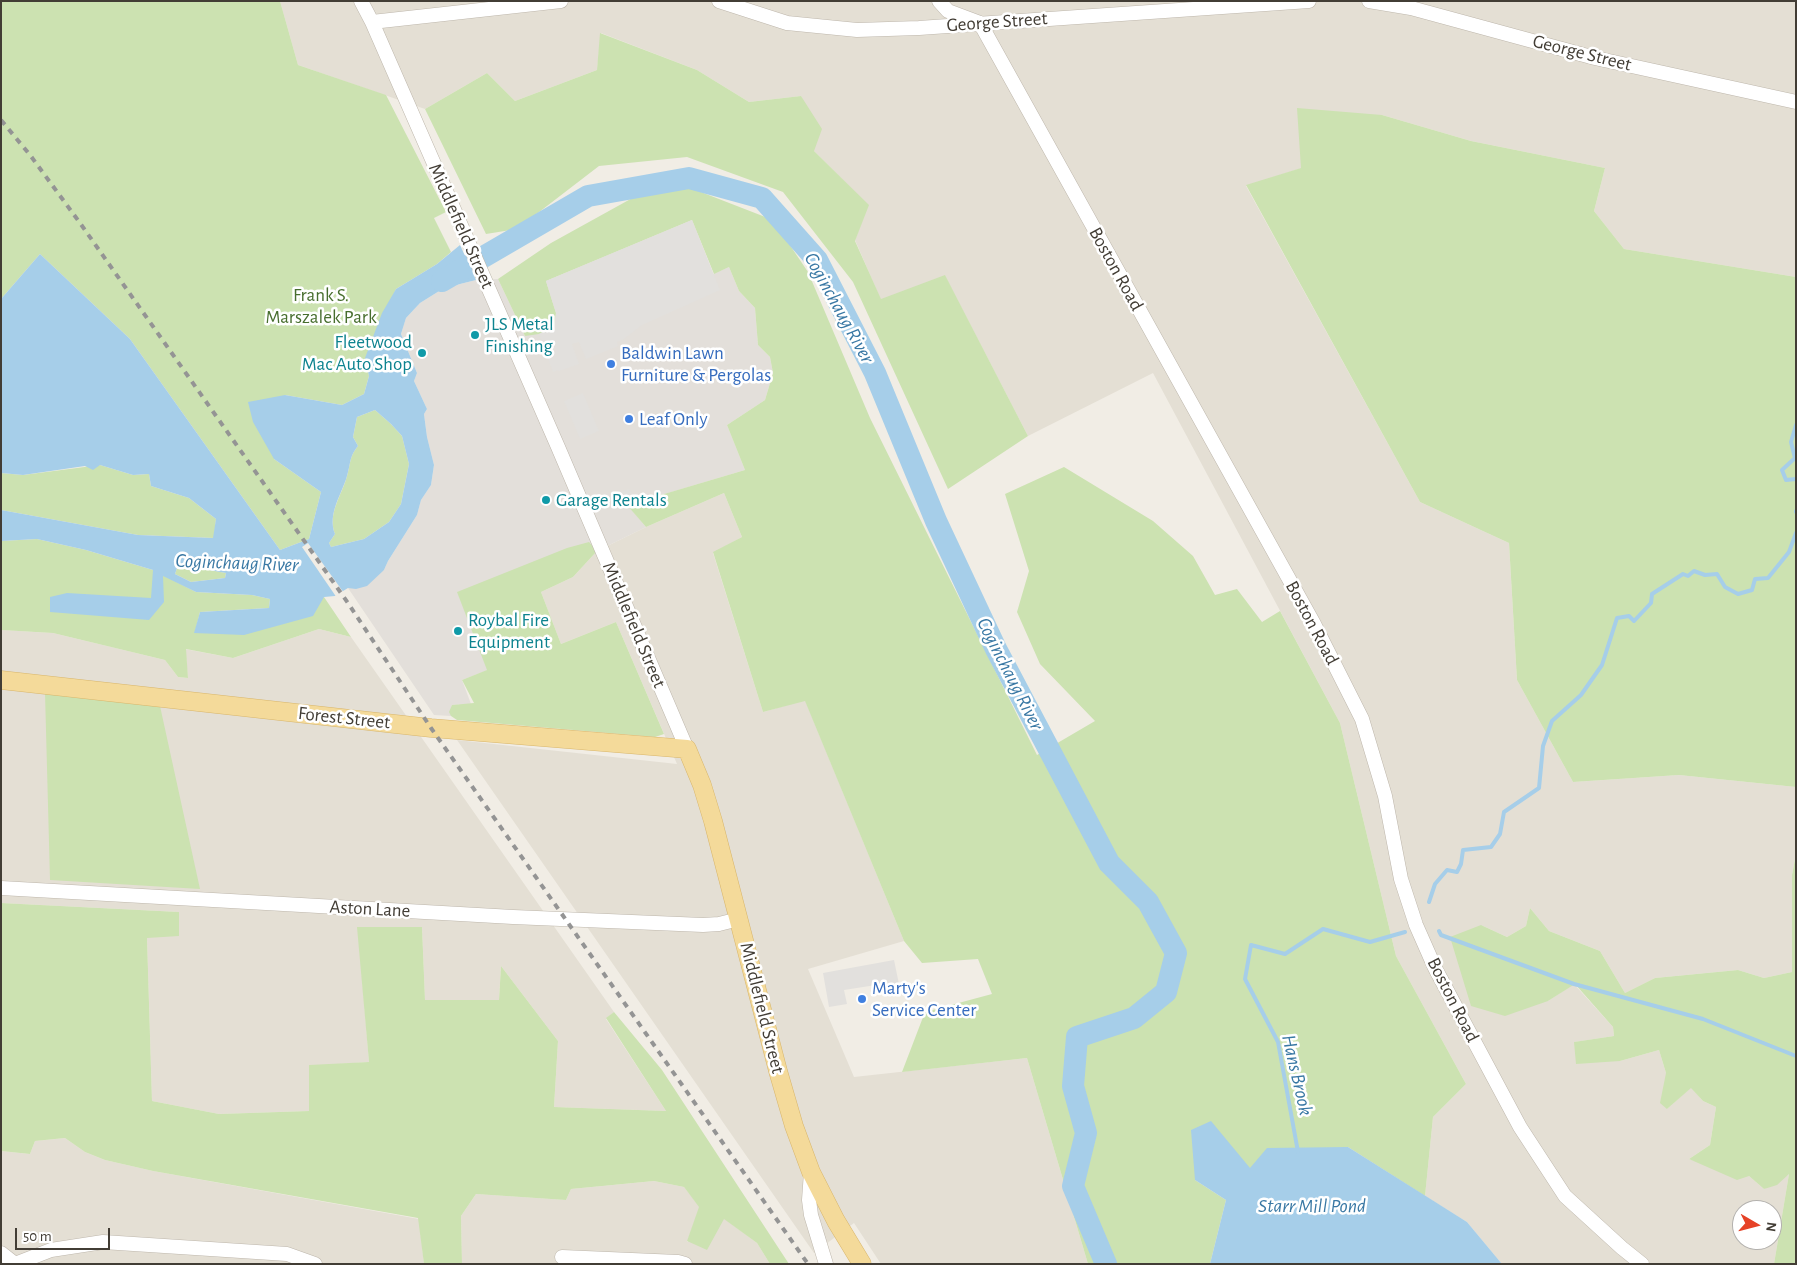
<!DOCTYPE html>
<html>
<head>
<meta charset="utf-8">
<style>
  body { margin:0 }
  #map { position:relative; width:1797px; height:1265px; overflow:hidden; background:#f1ede5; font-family:"Alegreya Sans",sans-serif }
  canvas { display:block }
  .frame { position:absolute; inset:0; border:2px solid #423d35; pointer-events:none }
  .north { position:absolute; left:1732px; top:1200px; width:50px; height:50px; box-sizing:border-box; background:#fff; border:1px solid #b3b1ae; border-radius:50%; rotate:98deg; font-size:14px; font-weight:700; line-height:20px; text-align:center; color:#423d35 }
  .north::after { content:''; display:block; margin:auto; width:18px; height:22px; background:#e64227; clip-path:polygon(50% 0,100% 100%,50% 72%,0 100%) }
  .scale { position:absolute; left:15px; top:1228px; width:95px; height:22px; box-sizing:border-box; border:2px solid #423d35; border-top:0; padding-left:6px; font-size:15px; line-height:18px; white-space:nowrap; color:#423d35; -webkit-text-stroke:4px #fff; paint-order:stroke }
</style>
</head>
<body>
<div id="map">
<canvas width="1797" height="1265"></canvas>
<div class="frame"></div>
<div class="north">N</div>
<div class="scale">50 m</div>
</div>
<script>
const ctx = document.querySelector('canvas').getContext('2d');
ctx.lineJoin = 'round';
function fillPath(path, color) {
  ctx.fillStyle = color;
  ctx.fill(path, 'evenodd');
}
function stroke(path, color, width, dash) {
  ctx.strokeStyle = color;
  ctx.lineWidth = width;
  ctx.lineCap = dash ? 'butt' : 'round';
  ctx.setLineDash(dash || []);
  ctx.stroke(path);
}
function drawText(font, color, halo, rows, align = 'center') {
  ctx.font = font + ' "Alegreya Sans",sans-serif';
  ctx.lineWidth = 5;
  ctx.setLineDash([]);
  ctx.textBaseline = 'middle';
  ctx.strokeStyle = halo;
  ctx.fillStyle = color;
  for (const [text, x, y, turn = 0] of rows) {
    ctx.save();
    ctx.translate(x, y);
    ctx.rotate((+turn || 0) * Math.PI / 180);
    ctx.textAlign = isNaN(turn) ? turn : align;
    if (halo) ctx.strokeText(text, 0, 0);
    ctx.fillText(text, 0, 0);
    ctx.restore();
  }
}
fillPath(new Path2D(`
  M280 1H1796V277L1624 249 1594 211 1605 168 1471 141 1382 115 1302 168 1246 186 1420 502 1509 543 1517 680 1573 782 1679 775 1796 787V854L1792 875V972L1764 978 1738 970 1655 978 1625 993 1600 951 1549 931 1530 908 1526 926 1507 937 1481 925 1548 1001 1574 984 1613 1027 1614 1036 1575 1042 1620 1061 1659 1050 1666 1073 1667 1109 1691 1087 1703 1101 1716 1107 1710 1145 1689 1159 1749 1176 1764 1189 1789 1174 1774 1264H1502L1467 1222 1425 1196 1433 1117 1466 1084 1396 956 1340 723 1153 373 1028 436 945 276 881 300 855 240 868 205 814 151 801 96 749 102 697 70 601 33 597 70 515 101 487 73 425 109 298 65ZM1742 1210H1772V1240H1742Z
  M724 493 742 537 713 553 763 712 805 700 904 941 808 969 854 1077 1027 1058 1088 1264H881L854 1223 814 1253 457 740 677 764 616 622 561 644 541 592 573 577 597 551 646 527Z
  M319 629 351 637 614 1012 606 1019 666 1111 554 1107 558 1041 501 966 499 1000H425L422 927H358L369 1062 310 1066 309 1111 219 1114 152 1101 147 938 179 912 1 903V630L53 633 165 660 178 677 188 678 185 649 233 658Z
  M65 1138 85 1152 105 1160 153 1171 419 1219 424 1264H1V1151L30 1154 35 1141Z
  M654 1181 684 1187 700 1207 687 1242 724 1218 757 1243 770 1264H462L461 1216 476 1194 566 1200 571 1189Z`), '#e4dfd4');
fillPath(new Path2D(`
  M692 220 713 274 729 267 739 291 755 308 758 345 770 357 773 373 765 400 727 425 745 470 628 505 646 527 597 551 458 592 488 670 462 680 471 704 452 705 451 716 434 715 348 588 384 570 388 561 417 515 421 500 431 485 434 465 427 437 424 414 427 409 414 381 417 373 401 334 406 318 420 303 444 288 476 280 498 279 525 336 556 313 546 281Z`), '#e3dfda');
fillPath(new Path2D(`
  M1 1H280L298 65 386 95 446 212 434 218 451 252 437 264 396 289 366 358 369 376 364 394 342 405 285 395 274 459 321 492 309 539 280 550 130 339 40 254 1 299Z
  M600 33 697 70 749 102 801 96 822 129 814 151 869 205 855 241 881 299 945 275 1028 436 948 489 853 282 783 192 687 157 599 166 517 229 486 234 425 109 487 73 515 101 597 70Z
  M1297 108 1382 115 1471 141 1605 168 1594 211 1624 249 1796 277V787L1679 775 1573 782 1517 680 1509 543 1420 502 1246 185 1301 168Z
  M688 187 773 220 808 272 870 418 1037 755 1095 721 1040 664 1017 612 1029 571 1005 494 1064 467 1153 521 1193 556 1215 595 1237 589 1262 622 1280 611 1340 723 1396 956 1466 1084 1433 1117 1425 1196 1348 1147 1195 1180 1226 1200 1210 1264H1088L1027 1058 902 1072 925 1012 992 994 978 959 922 963 904 941 805 701 763 712 713 552 742 537 724 493 646 527 627 505 745 470 727 425 765 400 773 373 770 357 758 345 755 308 739 291 729 267 714 274 692 220 546 281 556 313 554 327 539 334 525 336 498 279 551 243 636 196Z
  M375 410 391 424 402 436 409 464 401 504 389 522 364 539 331 547 329 543 335 534C327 514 342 495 347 476 351 463 349 457 358 446L353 437 357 417Z
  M100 465 133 475 149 474 151 486 189 498 216 519 214 538 138 535 1 510V473L23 475Z
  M37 539 86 550 153 570 196 592 252 595 270 599 269 608 200 612 195 632 324 597 351 637 319 629 233 658 186 649 188 678 178 677 165 660 53 633 1 630V541Z
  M589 542 597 551 573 577 541 592 561 644 616 622 664 734 655 737 457 720 451 716 449 712 452 705 474 703 462 680 487 670 457 592 567 548Z
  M184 566 187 570 198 568 226 573 225 578 191 582 175 574 177 568Z
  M45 693 160 706 200 889 50 880Z
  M1796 854V1264H1774L1789 1174 1777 1185 1764 1189 1749 1176 1737 1180 1689 1159 1710 1145 1716 1107 1703 1101 1691 1088 1667 1109 1660 1103 1666 1073 1659 1050 1620 1061 1576 1064 1574 1042 1614 1036 1613 1027 1575 984 1548 1001 1505 1016 1471 1006 1450 937 1481 925 1507 937 1526 926 1530 908 1549 931 1600 951 1625 993 1655 978 1738 970 1764 978 1792 972V875Z
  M1 903 179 912V936L147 938 152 1101 219 1114 309 1111V1065L369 1062 357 927H422L425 1000H499L501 966 558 1041 554 1107 666 1111 606 1018 614 1012 662 1070 789 1264H770L757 1243 724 1219 707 1250 687 1241 699 1207 684 1187 654 1181 571 1189 566 1200 476 1194 461 1216 462 1264H424L418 1218 153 1171 105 1160 85 1152 65 1138 35 1141 30 1154 1 1151Z`), '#cce2b1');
fillPath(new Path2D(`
  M692 220 720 290 642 325 624 339 617 342 618 346 586 359 579 342 572 344 579 364 559 371 558 370 553 372 539 334 554 326 556 313 546 281Z
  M583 393 599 431 580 439 564 401Z
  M629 489 634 495 615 504 608 497Z
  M894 960 900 989 878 994 876 985 844 990 847 1004 829 1007 823 973Z`), '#e2e0dd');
fillPath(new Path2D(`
  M460 245 476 280 444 288 420 303 406 318 401 334 417 373 414 381 427 409 424 414 427 437 434 465 431 485 421 500 417 515 388 561 384 570 367 586 356 589 348 588 335 596 324 597 313 616 244 635 194 633 200 612 269 608 270 599 252 595 196 592 163 576 164 602 149 620 50 612V597L67 593 151 598 153 570 86 550 37 539 1 541V510L138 535 213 538 216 519 189 498 151 486 149 474 133 475 100 465 93 470 85 466 23 475 1 473V299L40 254 130 339 280 550 309 539 321 492 274 459 253 422 248 402 285 395 342 405 364 394 369 376 365 358 382 313 396 289 437 264ZM375 410 391 424 402 436 409 464 401 504 389 522 364 539 331 547 329 543 335 534C327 514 342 494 347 476 351 463 349 457 358 446L353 437 357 417ZM184 566 187 570 198 568 226 573 225 578 191 582 175 574 177 568Z
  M1211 1121 1250 1168 1267 1148 1348 1147 1467 1222 1502 1264H1210L1226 1200 1195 1180 1191 1130Z`), '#a6cee9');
fillPath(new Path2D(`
  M308 543 344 593 337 598 302 547Z`), '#f1ede5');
stroke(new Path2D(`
  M1796 425 1791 442 1795 458 1782 470 1786 480 1796 479
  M1796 511V512
  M1429 902 1435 884 1447 870 1457 872 1461 864 1463 850 1491 847 1500 834 1504 812 1539 788 1543 746 1552 721 1581 695 1602 665 1617 618 1629 616 1634 621 1651 603 1652 594 1683 574 1688 576 1694 571 1705 575 1717 574 1725 587 1738 594 1752 590 1755 579 1768 578 1789 552 1796 533
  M1439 931 1441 935 1574 984 1703 1019 1796 1056
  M1298 1152 1278 1042 1245 979 1251 945 1285 954 1323 929 1370 942 1405 932`), '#a6cee9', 4);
stroke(new Path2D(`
  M442 281 588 196 689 178 762 198 817 260 875 373 936 521 996 649 1109 863 1148 902 1176 953 1166 992 1134 1018 1077 1037 1073 1086 1086 1133 1073 1186 1106 1264`), '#a6cee9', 22);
const minor = new Path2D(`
  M361 1 372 22 558 447 687 749
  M719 1 787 23 857 30 919 28 1309 1
  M939 1 948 11 980 23 1314 624 1362 719 1385 796 1401 879 1416 925 1435 968 1520 1127 1565 1196 1622 1248 1642 1264
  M1369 1 1411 8 1595 58 1796 102
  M372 22 561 1
  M1 888 513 917 703 925 719 924 739 919
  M811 1172 809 1200 811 1215 826 1264
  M1 1253 15 1264
  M562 1257 678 1262 685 1264
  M15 1264 51 1250 103 1242 287 1254 315 1264`);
const major = new Path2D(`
  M1 680 431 728 687 749 702 785 713 821 778 1071 794 1126 811 1172 836 1221 862 1264`);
stroke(minor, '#beb7ac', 15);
stroke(major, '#d8b66c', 19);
stroke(minor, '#fff', 14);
stroke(major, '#f4da9a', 18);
stroke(new Path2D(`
  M1 120 30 155 80 223 348 603 431 728 808 1264`), '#949494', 4, [6, 6]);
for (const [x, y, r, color] of [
  [475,335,5,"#0f9aa8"],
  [422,353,5,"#0f9aa8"],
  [611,364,5,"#3f7fe0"],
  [629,419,5,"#3f7fe0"],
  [546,500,5,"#0f9aa8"],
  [458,631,5,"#0f9aa8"],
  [862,999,5,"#3f7fe0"]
]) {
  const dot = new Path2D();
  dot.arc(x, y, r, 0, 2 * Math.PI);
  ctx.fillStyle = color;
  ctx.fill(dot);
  stroke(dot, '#fff', 2);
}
drawText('19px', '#423d35', '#fff', [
  ["George Street",997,22,-4],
  ["George Street",1582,53,14],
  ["Middlefield Street",461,226,66],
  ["Boston Road",1116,269,61],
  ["Boston Road",1312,623,62],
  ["Middlefield Street",634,625,67],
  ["Forest Street",344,718,6],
  ["Aston Lane",370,909,3],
  ["Boston Road",1453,1000,63],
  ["Middlefield Street",762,1008,76]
]);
drawText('19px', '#476e2e', '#fff', [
  ["Frank S.",321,295],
  ["Marszalek Park",321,317]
]);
drawText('19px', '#0d838f', '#fff', [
  ["JLS Metal",485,324],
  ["Finishing",485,346],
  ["Fleetwood",412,342,"right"],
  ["Mac Auto Shop",412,364,"right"],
  ["Garage Rentals",556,500],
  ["Roybal Fire",468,620],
  ["Equipment",468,642]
], 'left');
drawText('19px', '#366cbe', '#fff', [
  ["Baldwin Lawn",621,353],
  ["Furniture & Pergolas",621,375],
  ["Leaf Only",639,419],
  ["Marty's",872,988],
  ["Service Center",872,1010]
], 'left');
drawText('italic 20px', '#3978a4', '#fff', [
  ["Coginchaug River",839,308,61],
  ["Coginchaug River",237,563,2],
  ["Coginchaug River",1010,674,63],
  ["Hans Brook",1297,1075,77],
  ["Starr Mill Pond",1312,1206]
]);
</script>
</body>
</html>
